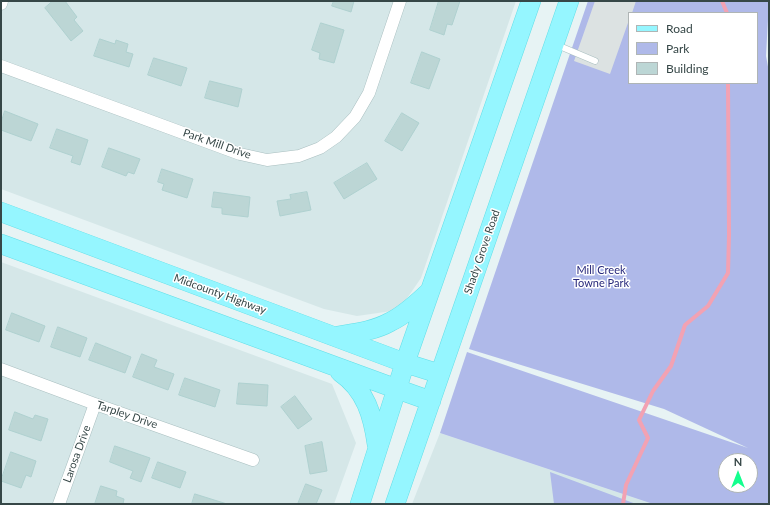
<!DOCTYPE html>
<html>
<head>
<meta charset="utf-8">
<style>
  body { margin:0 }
  #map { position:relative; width:770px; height:505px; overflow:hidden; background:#e7f3f4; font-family:Lato,sans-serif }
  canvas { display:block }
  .frame { position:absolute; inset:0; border:2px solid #364747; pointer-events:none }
  .legend { position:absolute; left:628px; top:12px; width:130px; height:72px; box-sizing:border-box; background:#fff; border:1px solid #afb5b5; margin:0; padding:5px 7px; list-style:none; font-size:12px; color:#364747 }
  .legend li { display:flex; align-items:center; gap:8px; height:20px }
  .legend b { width:20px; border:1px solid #afb5b5 }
  .north { position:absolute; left:718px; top:453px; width:40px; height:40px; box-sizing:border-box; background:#fff; border:1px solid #afb5b5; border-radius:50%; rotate:0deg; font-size:11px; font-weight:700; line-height:16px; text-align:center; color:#364747 }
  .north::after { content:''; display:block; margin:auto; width:14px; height:18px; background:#13ff8e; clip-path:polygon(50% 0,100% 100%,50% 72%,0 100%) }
</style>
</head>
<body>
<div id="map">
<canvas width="770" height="505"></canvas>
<div class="frame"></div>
<ul class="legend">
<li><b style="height:5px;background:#95f6ff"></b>Road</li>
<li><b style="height:11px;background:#afb9e9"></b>Park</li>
<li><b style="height:11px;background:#bcd6d5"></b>Building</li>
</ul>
<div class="north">N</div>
</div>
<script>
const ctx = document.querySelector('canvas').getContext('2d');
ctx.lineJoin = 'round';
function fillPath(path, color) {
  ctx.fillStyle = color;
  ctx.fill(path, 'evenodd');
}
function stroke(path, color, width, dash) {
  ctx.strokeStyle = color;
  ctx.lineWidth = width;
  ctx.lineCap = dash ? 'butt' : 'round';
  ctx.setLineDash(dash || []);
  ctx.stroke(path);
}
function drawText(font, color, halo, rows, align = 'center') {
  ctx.font = font + ' Lato,sans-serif';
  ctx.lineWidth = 3;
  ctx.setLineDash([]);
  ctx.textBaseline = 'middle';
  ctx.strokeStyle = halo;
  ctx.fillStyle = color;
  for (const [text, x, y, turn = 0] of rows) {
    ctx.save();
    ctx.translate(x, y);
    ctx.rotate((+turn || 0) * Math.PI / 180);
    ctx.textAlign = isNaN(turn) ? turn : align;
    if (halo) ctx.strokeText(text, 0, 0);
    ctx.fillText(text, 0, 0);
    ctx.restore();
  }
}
fillPath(new Path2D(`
  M1 1H516L421 278 399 310 357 316 324 309 1 189Z
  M1 262 332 384 356 443 334 504H1Z
  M440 433 653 504H412Z`), '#d5e7e8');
fillPath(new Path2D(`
  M588 1H769L766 56 769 72V504H653L440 433 467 352 748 448 664 409 469 349ZM629 13H757V83H629ZM726 461H750V485H726Z
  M550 472 636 504H554Z`), '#afb9e9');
fillPath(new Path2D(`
  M595 1H636L632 13H629V20L610 74 574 61Z`), '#dce2e2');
stroke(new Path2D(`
  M722 1 727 13
  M623 504 626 485 648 438 639 420 653 391 671 366 685 325 708 306 728 273 729 235 728 83`), '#f2a2b3', 4);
const building = new Path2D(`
  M53 1H65L77 17 74 20 83 31 71 41 45 8Z
  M334 1H354L351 12 332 6Z
  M439 1H460L452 25 447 24 444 35 430 30Z
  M321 23 344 30 334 63 319 59 320 53 312 50Z
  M100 39 115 44 116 40 128 44 126 52 133 54 129 67 94 56Z
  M422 52 440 59 429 89 411 83Z
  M154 58 187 68 181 86 148 75Z
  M210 81 242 89 238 107 205 98Z
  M5 111 38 124 31 141 1 130V123Z
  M402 113 419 123 402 151 385 141Z
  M57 129 88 140 80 165 71 162 73 156 50 148Z
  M109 148 140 159 134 174 128 172 126 176 102 167Z
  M367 163 377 179 344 199 334 183Z
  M162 169 193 179 187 198 162 190 164 184 158 182Z
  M214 192 250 197 248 217 222 214V208L212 207Z
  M307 192 311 210 280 216 277 201 291 199 290 195Z
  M12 313 45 326 39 342 6 330Z
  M58 327 87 338 80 357 51 347Z
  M96 343 131 357 125 373 89 360Z
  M142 354 157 360 154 367 174 374 168 390 133 377Z
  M185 378 220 390 215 407 179 395Z
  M239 383 268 385 267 406 237 404Z
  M295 396 312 419 298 429 281 407Z
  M15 412 33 419 35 415 48 419 41 441 9 430Z
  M322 442 327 471 310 474 305 446Z
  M115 446 150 458 141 482 130 478 133 471 110 462Z
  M11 452 36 461 31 477 26 475 21 488 1 481Z
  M158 462 186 472 180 488 152 478Z
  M306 484 322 490 316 504H298Z
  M101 486 117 491 116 496 124 499 123 504H95Z
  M195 494 227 504H192Z`);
fillPath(building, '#bcd6d5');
stroke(building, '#afd1d0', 1);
const lane = new Path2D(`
  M557 45 595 61`);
const street = new Path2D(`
  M1 4 2 1
  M1 66 240 154 267 160 299 156 320 148 336 137 355 117 369 93 400 1
  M1 369 95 404 253 460
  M59 504 95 404`);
const primary = new Path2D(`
  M1 212 405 363 440 374
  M1 244 397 389 431 401
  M337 336C355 333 374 331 390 322 405 315 417 303 429 292
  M340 372C366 390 373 416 377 445
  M360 504 405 363 531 1
  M395 504 569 1`);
stroke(lane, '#a9bfc0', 7);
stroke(street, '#a9bfc0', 13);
stroke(primary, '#62dee7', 20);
stroke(lane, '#fff', 6);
stroke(street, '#fff', 12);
stroke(primary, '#95f6ff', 19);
drawText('11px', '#364747', '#fff', [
  ["Park Mill Drive",217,144,19],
  ["Shady Grove Road",482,252,-71],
  ["Midcounty Highway",220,294,20],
  ["Tarpley Drive",127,415,19],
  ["Larosa Drive",77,454,-70]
]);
drawText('11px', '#27287b', '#fff', [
  ["Mill Creek",601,270],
  ["Towne Park",601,283]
]);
</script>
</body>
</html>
